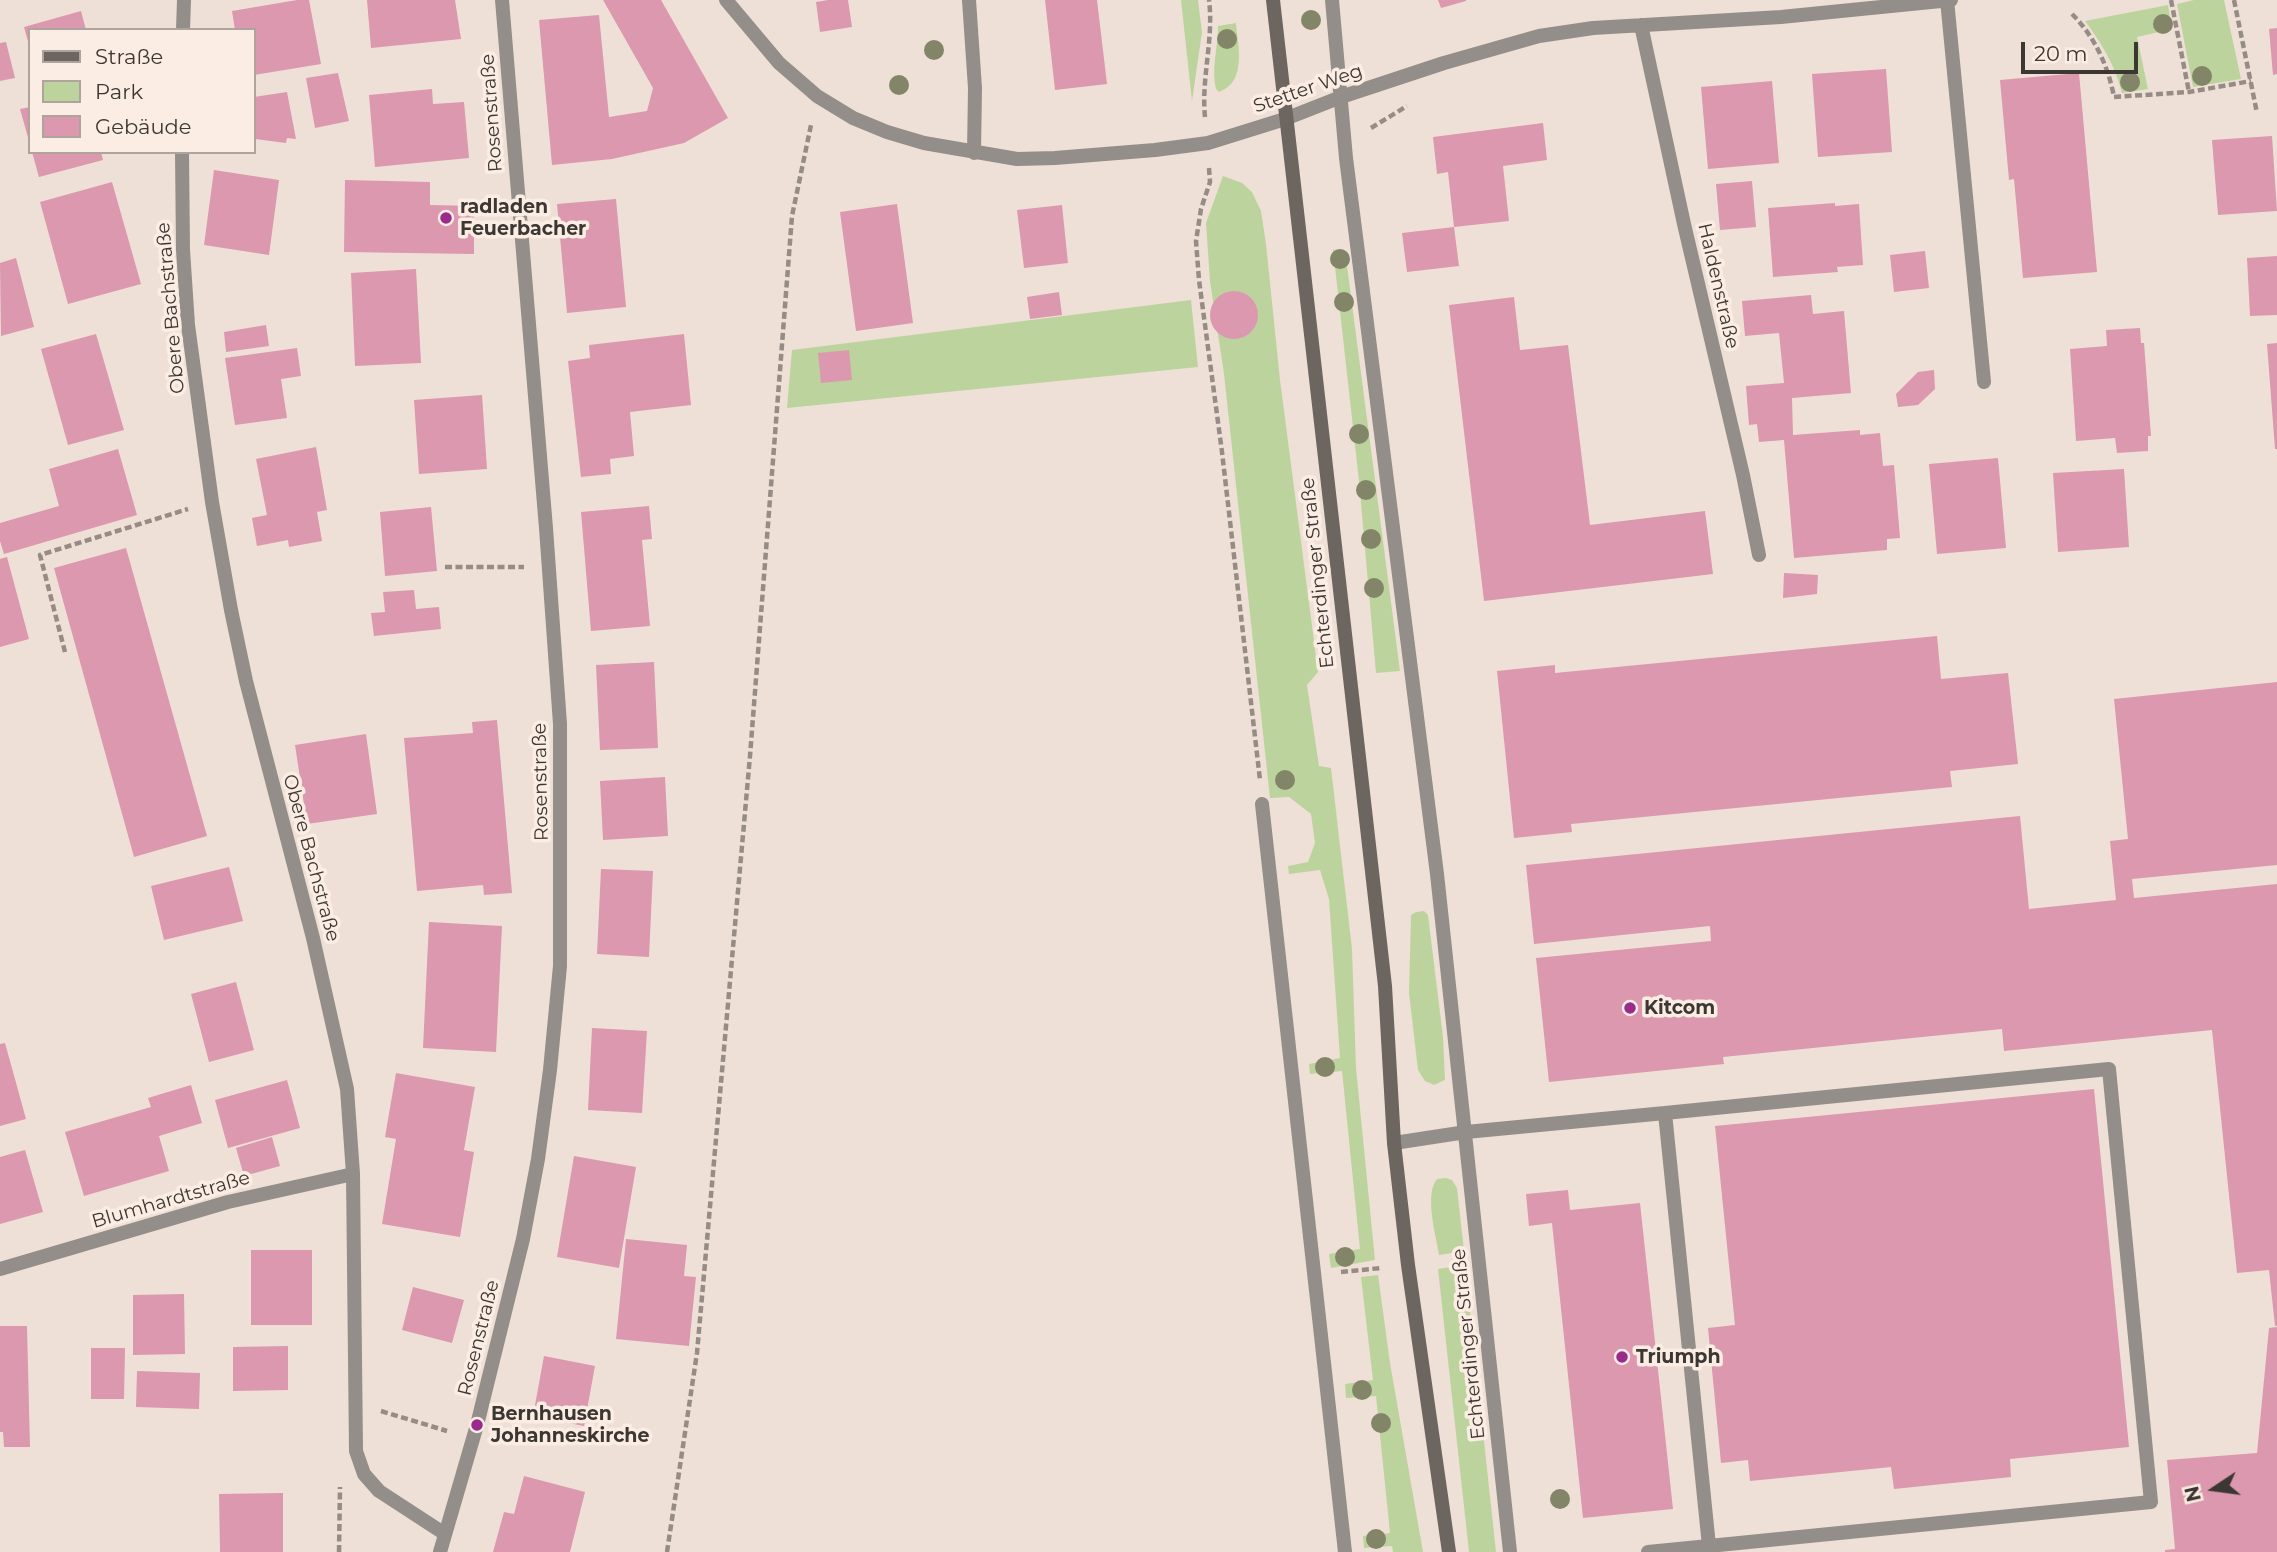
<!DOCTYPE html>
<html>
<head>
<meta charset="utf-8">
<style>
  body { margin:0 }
  #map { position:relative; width:2277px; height:1552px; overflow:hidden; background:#eee0d6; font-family:Montserrat,sans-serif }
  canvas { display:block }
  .legend { position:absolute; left:28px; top:28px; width:228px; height:126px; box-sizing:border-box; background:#fbede3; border:2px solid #afa49d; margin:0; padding:9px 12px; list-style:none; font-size:21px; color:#3c3733 }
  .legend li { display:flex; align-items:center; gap:14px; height:35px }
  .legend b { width:35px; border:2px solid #afa49d }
  .north { position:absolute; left:2179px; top:1454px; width:70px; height:70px; -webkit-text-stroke:5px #fbede3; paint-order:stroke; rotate:257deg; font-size:19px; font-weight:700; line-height:28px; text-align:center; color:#3c3733 }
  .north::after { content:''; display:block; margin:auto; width:24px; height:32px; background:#3c3733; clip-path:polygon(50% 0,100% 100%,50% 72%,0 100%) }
  .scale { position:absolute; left:2021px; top:42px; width:117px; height:32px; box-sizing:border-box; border:4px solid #3c3733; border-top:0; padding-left:9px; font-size:21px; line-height:24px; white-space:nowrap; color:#3c3733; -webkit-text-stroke:5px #fbede3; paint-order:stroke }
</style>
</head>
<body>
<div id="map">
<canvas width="2277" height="1552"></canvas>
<ul class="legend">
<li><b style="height:9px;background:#6d655f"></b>Straße</li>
<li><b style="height:19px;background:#bdd39d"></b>Park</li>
<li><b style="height:19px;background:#db98ae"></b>Gebäude</li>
</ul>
<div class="north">N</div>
<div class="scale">20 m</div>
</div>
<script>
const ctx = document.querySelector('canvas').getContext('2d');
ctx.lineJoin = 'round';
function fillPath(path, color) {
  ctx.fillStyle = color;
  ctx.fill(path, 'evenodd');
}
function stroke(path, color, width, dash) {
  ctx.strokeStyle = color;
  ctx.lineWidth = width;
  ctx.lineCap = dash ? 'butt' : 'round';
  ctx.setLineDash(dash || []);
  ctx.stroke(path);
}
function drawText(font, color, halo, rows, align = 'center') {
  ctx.font = font + ' Montserrat,sans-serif';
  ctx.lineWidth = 7;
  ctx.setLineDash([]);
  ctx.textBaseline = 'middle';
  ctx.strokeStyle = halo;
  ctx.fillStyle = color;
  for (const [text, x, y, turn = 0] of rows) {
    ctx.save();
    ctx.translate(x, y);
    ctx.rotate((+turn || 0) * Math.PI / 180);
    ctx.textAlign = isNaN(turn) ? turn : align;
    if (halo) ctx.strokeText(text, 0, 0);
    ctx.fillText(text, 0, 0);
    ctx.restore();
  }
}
fillPath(new Path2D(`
  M1181 0H1198L1202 32 1192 101Z
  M2194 0H2224L2241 79 2193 87 2177 4Z
  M2168 5 2172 29 2137 37 2148 89 2122 93C2115 65 2102 44 2085 21Z
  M1236 23C1238 46 1247 82 1219 92L1216 89C1211 70 1218 47 1218 26Z
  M1223 176 1242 183 1252 192 1261 211 1266 244 1280 380 1318 672 1307 685 1319 766 1331 768 1352 949 1356 1068 1375 1260 1331 1268 1329 1254 1360 1249 1342 1071 1310 1074 1309 1064 1340 1058 1329 899 1320 870 1289 874 1288 866 1308 862 1315 843 1311 814 1289 797 1270 798 1224 374 1210 281 1206 223Z
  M1333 249 1343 254 1347 266 1400 671 1376 673 1359 481Z
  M1191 300 1198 367 787 408 792 350Z
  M1424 911 1428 915 1443 1037 1445 1080 1434 1085 1425 1081 1418 1070 1409 993 1411 915 1416 912Z
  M1446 1178 1452 1180 1457 1188 1464 1251 1439 1255C1436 1235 1424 1195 1437 1179Z
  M1465 1265 1496 1552H1469L1438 1269Z
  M1378 1275 1390 1363 1423 1552H1393L1392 1546 1364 1548 1363 1536 1390 1533 1376 1396 1346 1398 1345 1384 1373 1380 1361 1277Z`), '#bdd39d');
fillPath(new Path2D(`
  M297 0H309L321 64 254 75V30H235L232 11Z
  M367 0H455L461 39 371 48Z
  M603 0H661L728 118 684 143 612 159 552 165 539 20 599 15 609 117 647 111 653 88Z
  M828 0H848L852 27 820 32 816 2Z
  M1045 0H1097L1107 84 1055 90Z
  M1438 0H1466V1L1441 8Z
  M81 11 86 30H30L29 45 24 27Z
  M2277 28V74L2273 75 2269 29Z
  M6 42 15 78 0 81V43Z
  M1886 69 1892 152 1818 157 1812 74Z
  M338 73 349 121 315 128 306 78Z
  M2079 73 2097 272 2023 278 2014 179 2009 180 2000 80Z
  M1772 81 1779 163 1708 169 1701 87Z
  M432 89 433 104 464 102 469 158 375 167 369 95Z
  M287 92 296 139 287 138 286 143 255 139 254 97Z
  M30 107V141H29L20 109Z
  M1543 123 1547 160 1503 166 1509 221 1454 227 1448 172 1437 174 1433 137Z
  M2272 136 2277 211 2218 215 2212 140Z
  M32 152H101L103 160 39 177Z
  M214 170 279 180 269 255 204 245Z
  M345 180 430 182V205L474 206V254L344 252Z
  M1752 181 1756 227 1720 230 1716 184Z
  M112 182 141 284 68 304 40 202Z
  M616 199 626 307 567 313 557 204Z
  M1835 203V206L1859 204 1863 265 1837 267 1838 272 1773 277 1768 208Z
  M897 204 913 323 856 331 840 212Z
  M1062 205 1068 263 1024 268 1017 210Z
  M1454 227 1459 266 1407 272 1402 233Z
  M1925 251 1929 288 1894 292 1890 255Z
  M2277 256V315L2250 316 2247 258Z
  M16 258 34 327 1 336 0 263Z
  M416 269 421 363 355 366 351 273Z
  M1210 315a24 24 0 1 1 48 0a24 24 0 1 1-48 0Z
  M1059 292 1062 315 1030 319 1027 297Z
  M1811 295 1813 314 1844 311 1851 393 1792 398 1793 435 1860 430V435L1880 433 1883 466 1894 465 1900 538 1887 539V550L1794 558 1784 440 1759 442 1757 424 1749 425 1746 386 1784 383 1779 333 1745 336 1742 301Z
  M1514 297 1520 350 1568 345 1590 525 1705 511 1713 574 1484 601 1449 305Z
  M266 325 269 346 226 352 224 332Z
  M2140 328 2141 343H2144L2151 436H2148V451L2117 453 2115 438 2076 441 2070 349 2107 346 2106 330Z
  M96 334 124 430 68 445 41 349Z
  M684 334 691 405 630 412 634 456 610 459 611 474 581 477 568 361 590 358 589 345Z
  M2277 343V449H2275L2267 344Z
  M297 348 301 376 281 379 287 418 235 425 225 358Z
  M849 350 852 380 821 383 818 353Z
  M1934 370 1935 389 1918 405 1898 407 1896 394 1918 372Z
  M482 395 487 469 419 474 414 400Z
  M316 447 327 510 317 512 322 541 289 547 288 540 257 546 252 518 267 515 256 459Z
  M118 449 137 515 4 554 0 541V523L59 506 49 469Z
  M1998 458 2006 548 1937 554 1929 464Z
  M2124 469 2129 547 2058 552 2053 473Z
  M649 506 652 539 642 540 650 626 591 631 581 512Z
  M431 507 437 571 385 576 380 512Z
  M126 548 207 836 134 857 54 568Z
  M7 557 29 639 0 647V559Z
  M1784 573 1818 575 1817 594 1783 598Z
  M414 590 416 609 439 607 441 629 374 636 371 613 385 612 383 592Z
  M1937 636 1941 679 2008 673 2018 764 1950 771 1952 787 1571 824 1572 832 1514 838 1497 671 1555 665V673Z
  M654 662 658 748 600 750 596 665Z
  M2277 682V865L2132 879 2134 898 2277 884V1326H2275L2269 1270 2237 1273 2212 1030 2004 1051 2002 1029 1723 1057 1724 1064 1549 1082 1536 958 1711 941 1710 926 1534 944 1526 865 2020 816 2029 909 2116 900 2110 841 2128 839 2114 699Z
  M497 720 512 893 484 895 483 885 417 891 404 738 473 733 472 722Z
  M366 734 377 814 307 824 295 745Z
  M665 777 668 836 603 840 600 781Z
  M229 867 243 921 164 940 151 886Z
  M601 869 653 871 649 957 597 954Z
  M429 922 502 926 496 1052 423 1048Z
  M236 982 254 1050 209 1062 191 994Z
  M592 1028 647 1031 642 1113 588 1110Z
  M5 1043 26 1119 0 1126V1044Z
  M396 1073 475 1087 464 1150 474 1152 460 1237 382 1224 396 1139 385 1137Z
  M287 1080 300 1128 228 1148 215 1100Z
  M191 1085 202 1123 159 1136 169 1171 84 1196 65 1132 151 1107 148 1098Z
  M2094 1089 2129 1447 2010 1459 2011 1477 1894 1489 1891 1467 1750 1481 1748 1460 1721 1463 1708 1328 1735 1325 1715 1126Z
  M272 1137 280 1166 244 1176 236 1148Z
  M25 1150 43 1212 0 1224V1157Z
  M574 1156 636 1167 619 1268 557 1257Z
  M1568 1190 1570 1210 1640 1203 1673 1509 1583 1518 1552 1223 1529 1226 1526 1194Z
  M626 1239 687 1245 684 1276 696 1277 689 1346 616 1339Z
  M251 1250H312V1325H251Z
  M413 1287 464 1300 452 1343 402 1330Z
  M184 1294 185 1354 133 1355V1295Z
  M0 1326H27L30 1447H4L3 1432H0Z
  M2277 1327V1552H2165V1550L2175 1549 2167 1460 2257 1453 2269 1328Z
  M288 1346V1390L233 1391V1347Z
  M91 1348H125L124 1399H91Z
  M544 1356 595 1366 584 1426 533 1416Z
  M137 1371 200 1373 199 1409 136 1407Z
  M524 1476 585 1492 570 1552H493L504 1512 514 1514Z
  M283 1493V1552H220L219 1494Z`), '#db98ae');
stroke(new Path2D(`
  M2171 0 2189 92
  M2234 0 2257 113
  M2072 14C2095 37 2108 66 2114 97L2189 92 2251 81
  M1205 117C1201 78 1214 39 1209 0
  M1371 128 1407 106
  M1209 168 1210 182 1201 209 1196 241 1199 280 1222 452 1260 780
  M445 567H524
  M65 652 40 555 188 509
  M1341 1272 1381 1268
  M381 1411 447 1431
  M339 1552 340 1487
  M667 1552 697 1353 750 756 792 216 811 125`), '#968c85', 4.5, [7, 3.5]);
stroke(new Path2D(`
  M1262 804 1345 1552
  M1466 1132 1665 1113
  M1648 1552 1709 1546 2151 1502 2109 1069 1665 1113 1709 1546V1552`), '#938e89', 14);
stroke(new Path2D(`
  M726 0 779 63 817 96 853 118 887 132 924 143 1017 159 1055 158 1155 150 1208 143 1285 119 1341 97 1444 63 1539 36 1593 28 1781 17 1951 0
  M969 0 975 88 974 153
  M1332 0 1346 158 1437 874 1510 1552
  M1947 0 1984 382
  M1641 25 1684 224 1743 475 1759 555
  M183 30 184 0
  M182 152 183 250 188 325 212 502 231 610 246 681 313 938 347 1089 353 1174 356 1451 364 1474 379 1491 445 1534
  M1394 1143 1466 1132
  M0 1269 228 1202 353 1174
  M440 1552 477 1425 523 1239 538 1159 550 1070 560 966V724L546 528 502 0`), '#938e89', 14);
stroke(new Path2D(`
  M1273 0 1385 986 1394 1143 1408 1265 1449 1552`), '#6d655f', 14);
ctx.fillStyle = '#838568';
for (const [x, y] of [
  [1311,20],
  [2163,24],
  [1227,39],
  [934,50],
  [2202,76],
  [2130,82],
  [899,85],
  [1340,259],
  [1344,302],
  [1359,434],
  [1366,490],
  [1371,539],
  [1374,588],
  [1285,780],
  [1325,1067],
  [1345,1257],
  [1362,1390],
  [1381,1423],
  [1560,1499],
  [1376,1539]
]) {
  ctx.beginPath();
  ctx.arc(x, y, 10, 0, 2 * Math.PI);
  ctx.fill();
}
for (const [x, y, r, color] of [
  [446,218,7,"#982b8c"],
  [1630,1008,7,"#982b8c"],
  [1622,1357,7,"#982b8c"],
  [477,1425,7,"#982b8c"]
]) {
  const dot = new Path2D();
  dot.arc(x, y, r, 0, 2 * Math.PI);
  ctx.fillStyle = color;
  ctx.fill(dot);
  stroke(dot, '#fbede3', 2.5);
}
drawText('19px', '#3c3733', '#fbede3', [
  ["Stetter Weg",1308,89,-19],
  ["Rosenstraße",492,113,-94],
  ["Haldenstraße",1718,286,77],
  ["Obere Bachstraße",171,308,-95],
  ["Echterdinger Straße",1318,573,-96],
  ["Rosenstraße",541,782,-91],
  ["Obere Bachstraße",311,858,75],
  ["Blumhardtstraße",171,1200,-16],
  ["Rosenstraße",479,1338,-76],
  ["Echterdinger Straße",1469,1344,-96]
]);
drawText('bold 19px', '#3c3733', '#fbede3', [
  ["radladen",460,207],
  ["Feuerbacher",460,229],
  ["Kitcom",1644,1008],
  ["Triumph",1636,1357],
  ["Bernhausen",491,1414],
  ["Johanneskirche",491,1436]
], 'left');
</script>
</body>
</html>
